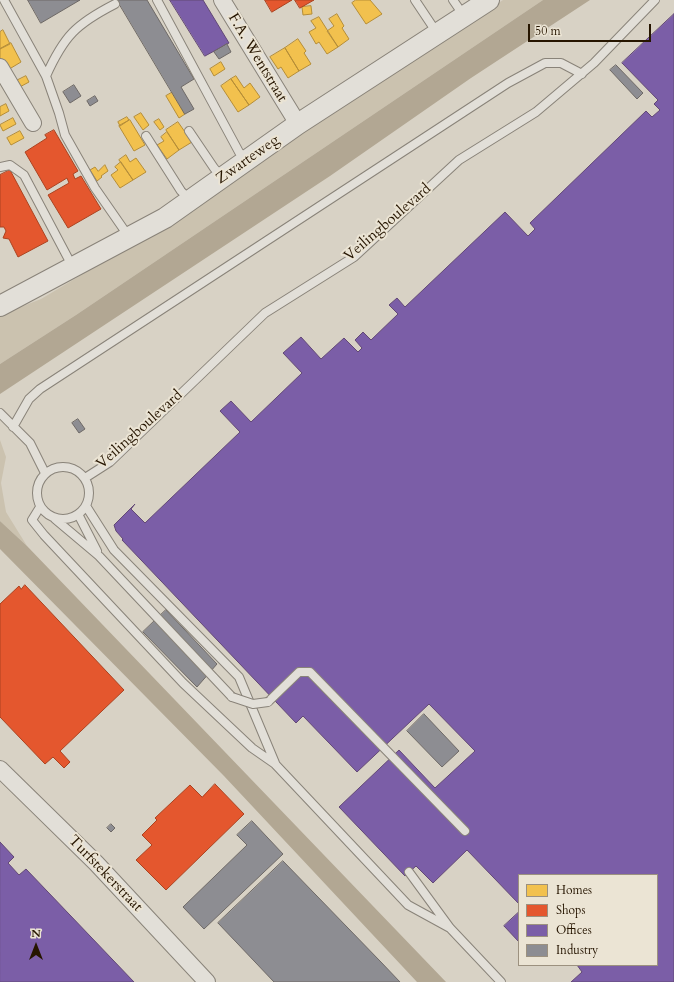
<!DOCTYPE html>
<html>
<head>
<meta charset="utf-8">
<style>
  body { margin:0 }
  #map { position:relative; width:674px; height:982px; overflow:hidden; background:#d8d2c5; font-family:Cardo,serif }
  canvas { display:block }
  .legend { position:absolute; left:518px; top:874px; width:140px; height:92px; box-sizing:border-box; background:#ebe4d4; border:1px solid #9c917f; margin:0; padding:5px 7px; list-style:none; font-size:12px; color:#261500 }
  .legend li { display:flex; align-items:center; gap:8px; height:20px }
  .legend b { width:20px; border:1px solid #9c917f }
  .north { position:absolute; left:16px; top:926px; width:40px; height:40px; -webkit-text-stroke:3px #ebe4d4; paint-order:stroke; rotate:0deg; font-size:11px; font-weight:700; line-height:16px; text-align:center; color:#261500 }
  .north::after { content:''; display:block; margin:auto; width:14px; height:18px; background:#261500; clip-path:polygon(50% 0,100% 100%,50% 72%,0 100%) }
  .scale { position:absolute; left:528px; top:24px; width:123px; height:18px; box-sizing:border-box; border:2px solid #261500; border-top:0; padding-left:5px; font-size:12px; line-height:14px; white-space:nowrap; color:#261500; -webkit-text-stroke:3px #ebe4d4; paint-order:stroke }
</style>
</head>
<body>
<div id="map">
<canvas width="674" height="982"></canvas>
<ul class="legend">
<li><b style="height:11px;background:#f2c14e"></b>Homes</li>
<li><b style="height:11px;background:#e4572e"></b>Shops</li>
<li><b style="height:11px;background:#7b5ea7"></b>Offices</li>
<li><b style="height:11px;background:#8d8d92"></b>Industry</li>
</ul>
<div class="north">N</div>
<div class="scale">50 m</div>
</div>
<script>
const ctx = document.querySelector('canvas').getContext('2d');
ctx.lineJoin = 'round';
function fillPath(path, color) {
  ctx.fillStyle = color;
  ctx.fill(path, 'evenodd');
}
function stroke(path, color, width, dash) {
  ctx.strokeStyle = color;
  ctx.lineWidth = width;
  ctx.lineCap = dash ? 'butt' : 'round';
  ctx.setLineDash(dash || []);
  ctx.stroke(path);
}
function drawText(font, color, halo, rows, align = 'center') {
  ctx.font = font + ' Cardo,serif';
  ctx.lineWidth = 4;
  ctx.setLineDash([]);
  ctx.textBaseline = 'middle';
  ctx.strokeStyle = halo;
  ctx.fillStyle = color;
  for (const [text, x, y, turn = 0] of rows) {
    ctx.save();
    ctx.translate(x, y);
    ctx.rotate((+turn || 0) * Math.PI / 180);
    ctx.textAlign = isNaN(turn) ? turn : align;
    if (halo) ctx.strokeText(text, 0, 0);
    ctx.fillText(text, 0, 0);
    ctx.restore();
  }
}
fillPath(new Path2D(`
  M503 0H543L76 315 0 364V315L41 299 88 271 287 139Z
  M0 440 6 457 1 483 6 512 27 546 0 521Z`), '#cbc2af');
fillPath(new Path2D(`
  M543 0H590L471 78 330 176 0 394V364L76 315Z
  M0 521 27 546 446 982H417L224 776 0 549Z`), '#b2a793');
const homes = new Path2D(`
  M356 0H370L382 14 366 24 352 3Z
  M311 6 312 14 303 15 302 7Z
  M337 14 344 26 342 28 349 39 338 47 327 31 334 26 329 19Z
  M319 17 338 47 327 54 319 42 316 44 309 32 316 28 311 21Z
  M3 30 10 44 0 49V32Z
  M298 39 306 51 304 53 311 64 299 71 285 48Z
  M11 43 21 62 6 71 0 60V49Z
  M285 48 299 71 288 78 281 67 278 69 270 57Z
  M221 62 225 69 214 76 210 69Z
  M26 76 29 82 16 89 12 83Z
  M236 76 244 88 250 83 260 97 249 105 231 79Z
  M231 79 249 105 238 112 221 86Z
  M173 92 185 114 179 118 166 96Z
  M6 104 9 111 0 116V107Z
  M141 113 149 125 143 130 134 117Z
  M127 117 129 120 120 126 118 122Z
  M13 118 16 124 3 131 0 125Z
  M159 119 164 127 160 130 154 122Z
  M130 120 145 145 134 151 119 126Z
  M178 122 192 142 179 150 166 130Z
  M20 131 24 138 11 145 7 138Z
  M167 132 179 150 167 159 157 145 164 141 161 137Z
  M126 155 130 162 136 158 146 172 133 180 119 160Z
  M121 162 133 180 120 188 111 175 118 170 115 167Z
  M105 165 108 171 101 176 102 177 97 181 90 170 95 167 98 171Z`);
fillPath(homes, '#f2c14e');
stroke(homes, '#b58d37', 1);
const shops = new Path2D(`
  M265 0H292L272 12Z
  M295 0H314L300 8Z
  M54 130 78 171 73 174 75 179 81 176 101 209 68 228 48 195 69 183 67 178 47 190 25 152 47 138 45 135Z
  M10 170 48 241 18 257 9 239 3 238 6 231 4 227H0V175Z
  M25 585 124 690 60 751 70 762 64 768 53 757 45 764 0 717V604L19 586 21 589Z
  M215 784 244 814 166 890 136 860 152 845 142 835 157 820 155 818 190 785 202 797Z`);
fillPath(shops, '#e4572e');
stroke(shops, '#ab4320', 1);
const offices = new Path2D(`
  M170 0H203L229 43 205 56Z
  M674 14V982H571L582 972 577 965H657V875H519V904L467 850 433 883 416 866 405 876 339 807 399 750 435 788 475 751 429 704 357 772 303 716 296 723 122 540 123 539 116 531 114 525 135 504 131 509 145 523 240 432 220 411 231 401 251 422 302 373 283 353 301 337 321 359 344 338 358 352 362 348 355 340 363 332 371 340 398 314 389 305 397 298 405 307 505 212 528 236 535 229 530 223 646 111 652 117 660 110 654 104 658 100 622 63Z
  M0 842 14 857 8 863 19 875 26 869 134 982H0Z
  M519 912V942L504 926Z`);
fillPath(offices, '#7b5ea7');
stroke(offices, '#624875', 1);
const industry = new Path2D(`
  M28 0H80L41 23Z
  M117 0H147L194 79 181 87 194 109 185 114Z
  M227 44 231 52 219 59 214 52Z
  M616 65 643 93 637 99 610 70Z
  M74 85 81 96 70 103 63 92Z
  M95 96 98 101 90 106 87 101Z
  M78 419 85 429 79 433 72 423Z
  M166 610 217 664 197 687 143 632Z
  M424 714 459 751 442 767 407 731Z
  M252 821 283 854 204 929 183 907 247 845 237 835Z
  M111 824 115 828 111 832 107 828Z
  M283 861 380 961 400 982H274L218 923Z`);
fillPath(industry, '#8d8d92');
stroke(industry, '#6e6966', 1);
const service = new Path2D(`
  M4 0 46 76 59 113 65 135 95 188 129 237
  M157 0 239 152 246 160
  M415 0 437 33
  M453 0 464 16
  M46 76C64 36 76 24 115 4
  M189 131 214 168 222 177
  M146 136 181 191 190 200
  M0 167 10 165 24 175 69 260
  M0 413 30 443 45 473
  M13 427 29 399 40 389 508 83 545 63H561L582 74
  M37 493a26 26 0 1 1 52 0a26 26 0 1 1-52 0Z
  M85 478 110 462 265 313 354 257 459 160 536 112 594 63 655 0
  M86 506 114 550 239 677 275 763
  M40 507 32 520 44 535 183 683 252 748 275 764 408 905 450 928
  M78 514 97 551
  M55 519 99 556 232 697
  M268 702 299 672H310L465 831
  M409 872 450 928 501 982`);
const minor = new Path2D(`
  M222 0 298 124
  M0 67 33 123
  M0 769 96 863 207 982`);
const tertiary = new Path2D(`
  M0 306 165 218 298 124 489 0`);
stroke(service, '#898379', 10);
stroke(minor, '#898379', 18);
stroke(tertiary, '#898379', 22);
stroke(service, '#e2dfd8', 8);
stroke(minor, '#e2dfd8', 16);
stroke(tertiary, '#e2dfd8', 20);
const serviceBridge = new Path2D(`
  M232 697 253 704 268 702`);
stroke(serviceBridge, '#898379', 10, []);
stroke(serviceBridge, '#e2dfd8', 8);
drawText('15px', '#261500', '#ebe4d4', [
  ["F.A. Wentstraat",257,58,59],
  ["Zwarteweg",248,160,-35],
  ["Veilingboulevard",388,223,-41],
  ["Veilingboulevard",140,430,-42],
  ["Turfstekerstraat",105,874,46]
]);
</script>
</body>
</html>
